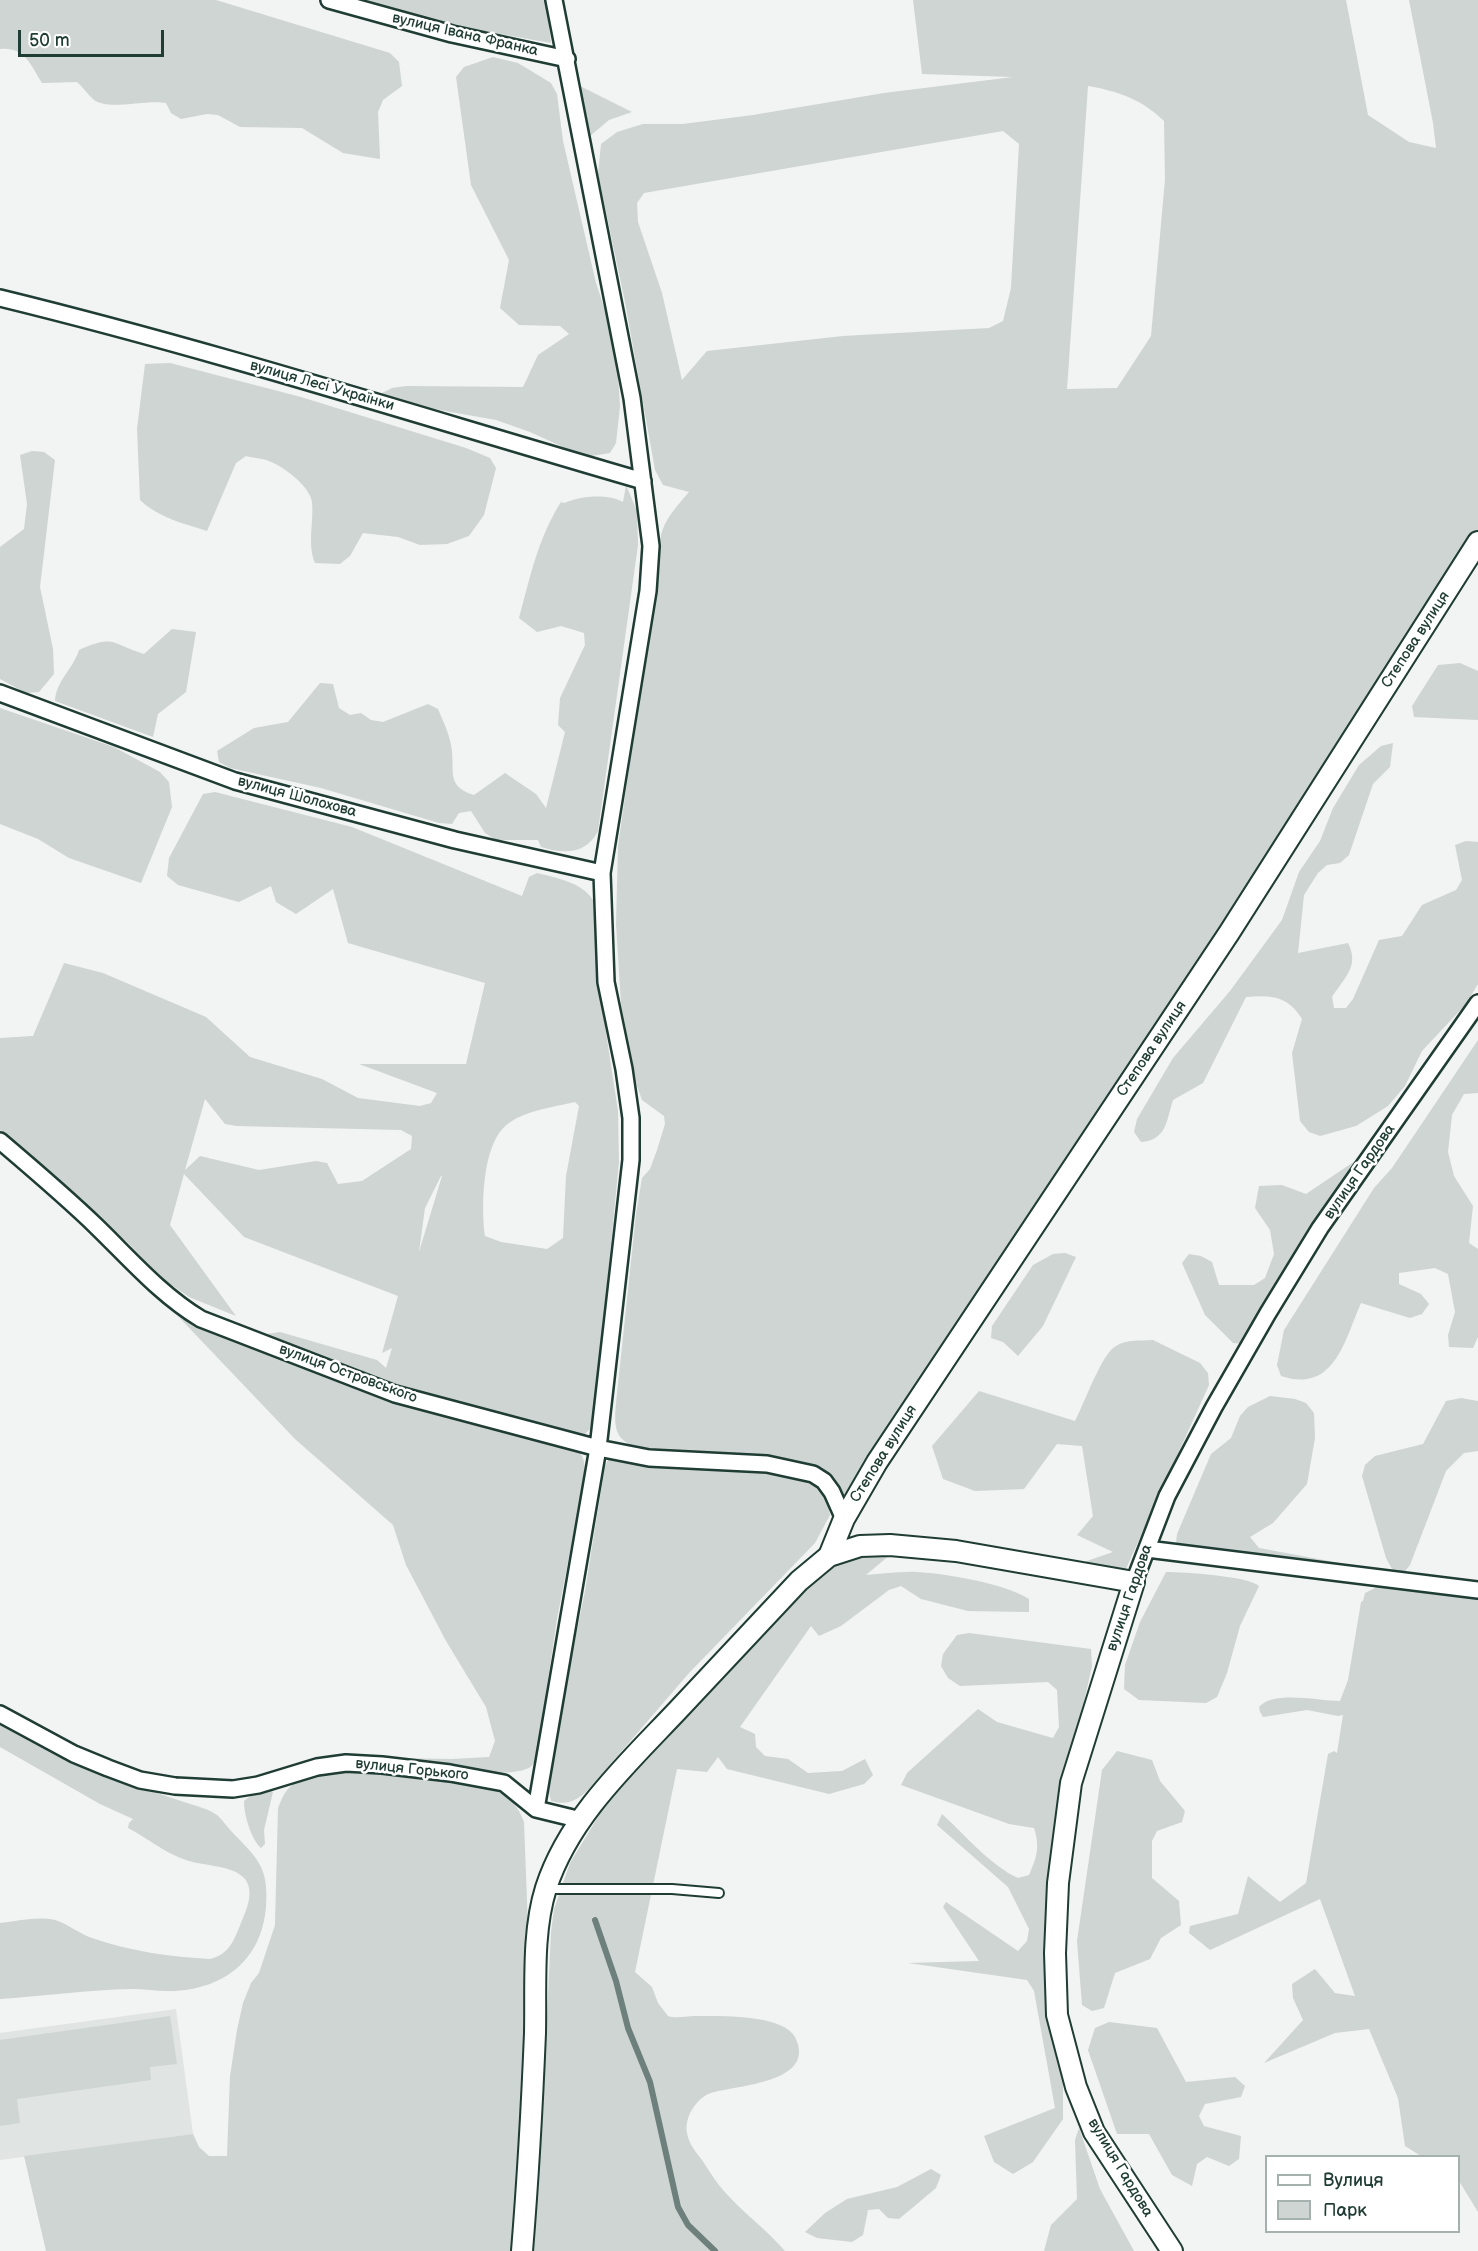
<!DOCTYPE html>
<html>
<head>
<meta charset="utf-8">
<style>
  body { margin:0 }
  #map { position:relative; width:1478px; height:2251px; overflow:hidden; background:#f2f3f3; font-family:"Balsamiq Sans",sans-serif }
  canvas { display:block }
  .legend { position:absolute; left:1265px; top:2155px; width:195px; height:78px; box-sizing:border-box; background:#fff; border:2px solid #a5b1ae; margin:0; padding:8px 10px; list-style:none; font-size:18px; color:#1f3d34 }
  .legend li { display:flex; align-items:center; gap:12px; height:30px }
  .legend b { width:30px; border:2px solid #a5b1ae }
  .scale { position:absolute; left:18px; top:30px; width:146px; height:27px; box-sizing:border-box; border:3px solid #1f3d34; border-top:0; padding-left:8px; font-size:18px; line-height:21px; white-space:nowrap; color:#1f3d34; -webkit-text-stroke:4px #fff; paint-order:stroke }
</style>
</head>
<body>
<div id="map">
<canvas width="1478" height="2251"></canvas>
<ul class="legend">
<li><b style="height:8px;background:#fff"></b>Вулиця</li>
<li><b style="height:16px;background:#ced5d3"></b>Парк</li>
</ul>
<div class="scale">50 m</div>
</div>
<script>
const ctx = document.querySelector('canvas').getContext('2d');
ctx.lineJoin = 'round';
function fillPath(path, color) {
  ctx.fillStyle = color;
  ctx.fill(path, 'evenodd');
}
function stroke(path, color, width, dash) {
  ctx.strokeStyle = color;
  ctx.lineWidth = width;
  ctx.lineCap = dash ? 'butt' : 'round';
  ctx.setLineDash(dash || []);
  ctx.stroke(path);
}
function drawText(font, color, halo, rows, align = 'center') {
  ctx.font = font + ' "Balsamiq Sans",sans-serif';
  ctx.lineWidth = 5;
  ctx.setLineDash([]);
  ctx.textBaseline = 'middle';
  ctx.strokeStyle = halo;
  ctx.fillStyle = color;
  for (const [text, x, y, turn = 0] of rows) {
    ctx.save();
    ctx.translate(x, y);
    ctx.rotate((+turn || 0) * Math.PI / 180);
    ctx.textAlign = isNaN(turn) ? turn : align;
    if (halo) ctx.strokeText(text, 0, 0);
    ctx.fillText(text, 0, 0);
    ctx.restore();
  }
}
fillPath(new Path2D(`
  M176 2009 193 2134 0 2160V2033Z`), '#e0e4e3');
fillPath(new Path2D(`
  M0 0H216L390 53 399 62 402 86 383 100 378 112 380 159 343 153 302 128 240 127 218 115 207 114 181 119 171 113 166 103C146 99 109 111 94 100 88 95 83 87 77 82L42 83C30 64 25 47 0 49Z
  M365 0H546L551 43 449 25Z
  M913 0H1346L1368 115 1409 142 1436 148 1433 123 1409 0H1478V530L1151 1036 861 1472 843 1496 830 1477 649 1451C617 1443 613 1434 616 1403L636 1214 642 1178 650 1169 657 1150 665 1124 664 1116 642 1100 637 1086 621 1004 616 924 618 846 657 572C660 529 660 525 689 492L663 485 655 470 625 302 598 174 601 144 617 132 643 124H683L753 115 884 93 1013 77 922 74ZM1088 86C1118 91 1143 100 1164 121L1165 179 1151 336 1117 388 1067 389ZM1003 131 1019 144 1011 288 1003 321 989 328 843 336 707 351 682 380 662 293 638 222 637 203 644 193Z
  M493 57 518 63 551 83 557 94 563 141 596 283 616 343 620 406 616 443 610 453 585 457 530 432 496 420 389 401 380 394 392 388 406 386 523 387 538 355 569 334 560 326 519 325 500 308 509 260 471 185 456 77 464 67Z
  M580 86 632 112 609 120 590 136Z
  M170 363 301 397 466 448 490 458 496 468 484 515 469 536 447 544 420 545 398 537 363 533 350 556 340 564 315 563C307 543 314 523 312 502 309 485 284 467 269 461 262 458 253 458 246 456L236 463 207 531C183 523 159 518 140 500L137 429 145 364Z
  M32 451 44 452 55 460 40 587 53 649 54 674 39 692 26 693 0 679V547L24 529 27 504 20 455Z
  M626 485 637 511 638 545 598 831C586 855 563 854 541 847L538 840H496L485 833 471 811 459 813 452 824 439 823 321 788 230 768 219 762 217 751 254 728 288 722 320 683 333 684 339 708 350 715 361 713 371 720 383 722 428 704 438 709C443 721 449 733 451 745 456 769 444 786 474 795L505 773 536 794 546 808 565 732 558 725 560 698 585 645 584 633 561 626 537 632 519 618C530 578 538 538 561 502L564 503C580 496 607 493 623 502Z
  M172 629 196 632 186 692 158 714 153 737 55 701C56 681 73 669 79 650 116 634 110 644 144 654Z
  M1460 663 1478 671V720L1414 717 1412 706 1438 665Z
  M0 708 114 747 160 772 169 782 172 807 141 883 69 858 38 839 0 824Z
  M1393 743 1390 767 1373 784 1349 855 1340 863 1327 865 1318 873 1304 895 1298 953 1348 943C1360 966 1344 978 1332 997L1334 1008H1346L1353 999 1379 940 1402 936 1422 905 1456 890 1462 880 1455 845 1466 841 1478 842V984L1466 1004 1422 1051 1405 1086 1388 1106 1356 1126 1320 1136 1309 1132 1300 1121 1292 1053 1302 1019C1288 996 1271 995 1246 997L1203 1083 1173 1100C1166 1121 1167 1140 1141 1142L1134 1132 1137 1119 1173 1058 1230 991 1282 920 1299 872 1320 841 1333 808 1359 765 1381 746Z
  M215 792 352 827 522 896 529 877 537 873C556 878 582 882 593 900L601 1000 618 1111 619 1162 596 1398 590 1429 582 1437 387 1384 385 1382 341 1373 390 1398 491 1428 574 1448C586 1456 585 1465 584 1479L557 1619 536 1760C533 1764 531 1768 526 1769 498 1780 423 1763 391 1758L452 1759 489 1757 495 1741 486 1707 446 1641 406 1565 393 1525 295 1439 173 1311 193 1322 260 1335 280 1332 377 1360 386 1368 392 1348 382 1353 398 1296 244 1237 184 1174 170 1225 236 1316 189 1297 160 1277 129 1244 0 1130V1038L33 1036 64 963 103 973 206 1017 250 1057 322 1079 358 1098 420 1106 431 1103 437 1093 359 1064H466L485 983 348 943 333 889 296 914 276 902 271 886 239 902 178 885 167 876 169 858 203 794ZM205 1099 225 1124 237 1126 401 1130 412 1136 411 1149 362 1181 338 1184 327 1163 316 1161 259 1170 200 1156 185 1170ZM575 1102 579 1106 566 1176 563 1238 547 1249 501 1242 485 1236C481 1206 482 1141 509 1123 527 1110 554 1107 575 1102ZM441 1176H442L419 1252 425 1208Z
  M1478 1040V1093L1464 1094 1452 1115 1448 1152 1454 1176 1473 1206 1469 1243 1478 1249V1337L1473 1348 1449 1347 1448 1335 1455 1312 1448 1274 1435 1268 1399 1273V1284L1421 1294 1429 1304 1422 1314 1410 1318 1361 1303C1345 1339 1335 1394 1281 1376L1277 1365 1284 1330 1374 1188 1392 1168Z
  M1355 1161 1358 1168 1246 1344 1233 1343 1205 1315 1182 1263 1189 1254 1201 1256 1212 1262 1219 1285H1254L1265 1278 1274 1254 1270 1230 1255 1208 1259 1186 1282 1185 1306 1194Z
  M1065 1253 1076 1257 1043 1326 1018 1356 1003 1342 991 1338 992 1326 1033 1265 1053 1254Z
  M1153 1340 1200 1363 1208 1373 1209 1385 1125 1571 1054 1580 1047 1565 1081 1563 1113 1552 1077 1535 1093 1516 1082 1446 1057 1444 1024 1489 975 1491 943 1479 932 1446 979 1391 1075 1421C1084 1404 1102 1353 1116 1346 1127 1339 1141 1341 1153 1340Z
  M1270 1396 1295 1399 1306 1403 1314 1413 1315 1438 1307 1484 1273 1523 1250 1537 1259 1548 1340 1563 1349 1572 1234 1557 1182 1561C1174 1554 1176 1544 1177 1534L1211 1454 1231 1438 1240 1416 1248 1407Z
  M1461 1398 1478 1401V1451L1464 1453 1446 1471 1410 1565 1402 1575 1392 1569 1386 1558 1362 1476 1365 1465 1375 1456 1423 1444 1446 1401Z
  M613 1459C627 1462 640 1465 654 1465 696 1468 794 1463 825 1492L830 1515 815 1543 689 1673 590 1788C578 1800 568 1806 551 1801L549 1792 557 1729 585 1591 605 1466 608 1460Z
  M858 1554H891L866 1575C883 1574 901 1571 917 1572 948 1574 1003 1583 1029 1599V1612L968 1611 921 1599 901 1586 889 1590 841 1626 819 1636 811 1626 740 1727 755 1734 756 1747 765 1756 788 1759 808 1773 842 1771 865 1759 873 1775 864 1784 829 1794 727 1769 718 1757 707 1772 677 1769 635 1972 652 1987 658 2003 668 2016C677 2019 686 2016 695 2016 720 2016 782 2014 795 2037 818 2083 737 2085 711 2093 696 2098 684 2118 687 2133 689 2144 695 2151 702 2160 709 2170 715 2181 723 2190 742 2212 766 2229 785 2251H533L543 2102 551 1932 554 1909 570 1863 607 1802 810 1581 832 1564Z
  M1166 1572C1183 1572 1248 1576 1259 1586L1240 1626 1227 1673 1217 1697 1206 1703 1139 1700 1124 1689 1125 1665 1140 1622Z
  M1379 1586 1478 1598V2212L1459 2181 1458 2156H1421L1405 2146 1398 2098 1369 2029 1335 2033 1264 2063 1303 2020 1293 1998 1292 1984 1315 1969 1335 1993 1355 1996 1320 1899 1210 1950 1189 1933 1190 1926 1238 1914 1248 1876 1280 1902 1306 1883 1328 1754 1334 1751 1337 1753 1343 1715 1338 1716 1307 1710 1263 1717 1260 1712 1259 1707C1273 1690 1319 1701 1340 1701L1348 1680 1361 1602 1363 1601 1365 1593Z
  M969 1633 1091 1649 1092 1666 1069 1769 1051 1947 1063 2075V2119L1033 2162 1013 2174 994 2162 984 2136 1055 2108 1034 1991 1027 1980 908 1963 979 1961 943 1907 946 1902 1018 1951 1027 1941 1029 1929 1008 1887 937 1825 942 1814C964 1834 991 1866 1018 1878L1029 1875C1037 1857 1040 1847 1034 1828L1009 1824 901 1785 907 1773 978 1709 997 1722 1053 1738 1059 1727 1057 1690 1048 1682 960 1686 948 1678 941 1666 943 1654 957 1635Z
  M0 1722C38 1744 77 1765 118 1780 141 1788 164 1795 187 1803 196 1806 209 1809 217 1815 222 1819 227 1827 232 1832 257 1858 269 1867 266 1906 262 1962 221 1991 168 1991 156 1991 144 1989 131 1989 88 1990 44 1996 0 1999V1923C18 1921 37 1916 55 1920 66 1923 80 1934 92 1938 128 1951 172 1957 210 1959 230 1954 234 1940 241 1923 246 1911 255 1892 245 1879 233 1865 205 1866 189 1861 166 1854 149 1839 128 1828L129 1823 133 1819 100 1804 0 1747Z
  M1117 1751 1152 1760 1160 1781 1185 1811 1182 1822 1157 1831 1152 1841V1878L1179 1901 1181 1925 1161 1938 1150 1959 1115 1973 1104 2008 1092 2011 1082 2005 1077 1941 1102 1770Z
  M365 1771 415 1776 472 1785C496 1782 517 1801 524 1822L529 1955 523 2114 512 2251H46L24 2156 193 2134 199 2147 209 2156H227L230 2076 237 2030 243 2003 251 1983 259 1973 275 1925 278 1808C281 1801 284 1792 290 1787 308 1772 343 1772 365 1771Z
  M269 1789 273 1792 264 1830 265 1844 261 1848C251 1839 244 1815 244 1801L257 1791Z
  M170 2016 177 2064 150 2067 151 2080 17 2099 20 2123 0 2126V2040Z
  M1109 2022 1157 2028 1186 2082 1235 2077 1245 2086 1241 2097 1205 2104 1199 2116 1204 2126 1241 2136 1239 2159 1229 2166 1207 2157 1197 2164 1192 2186 1172 2175 1149 2134H1117L1088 2050 1095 2028Z
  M1079 2128 1100 2189 1134 2251H1044L1051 2225 1077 2199 1075 2140Z
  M931 2169 941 2175 936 2188 899 2219 888 2218 879 2209 868 2210 863 2235 852 2242 817 2238 805 2232 825 2213 847 2199 897 2187Z`), '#ced5d3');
stroke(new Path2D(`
  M595 1920 616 1981 628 2028 650 2082 678 2207 688 2225 715 2251`), '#6d807b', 6);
const service = new Path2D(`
  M546 1889H672L719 1893`);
const minor = new Path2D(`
  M329 0 452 34 567 59
  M0 298C217 351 429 419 643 481
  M0 693 235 781 455 840 602 873
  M0 1141C33 1169 66 1197 97 1227 130 1259 161 1295 201 1319L395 1394 598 1448 649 1458 767 1464 813 1474 824 1481 832 1492 844 1519
  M1147 1549 1478 1590
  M1134 1582 1167 1496 1214 1407 1268 1313 1320 1228 1478 1003
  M0 1714 74 1754 108 1768 140 1780 175 1786 233 1789 258 1785 317 1767 346 1763 382 1765 450 1773 504 1783 536 1809 581 1820
  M536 1809 598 1448 631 1160V1118L624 1069 606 982 602 873 648 591 651 546 632 398 554 0`);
const tertiary = new Path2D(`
  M829 1556 844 1519 877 1462 1229 933 1478 542
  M522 2251C528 2178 532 2106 535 2033 536 1987 532 1932 546 1888 569 1817 628 1763 678 1710 718 1667 759 1624 799 1581L829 1556 860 1546 890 1545 956 1551 1134 1582 1071 1783 1058 1883 1055 1953 1057 2015 1076 2087 1094 2132 1172 2251`);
stroke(service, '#1f3d34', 12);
stroke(minor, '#1f3d34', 20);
stroke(tertiary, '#1f3d34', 24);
stroke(service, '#fff', 8);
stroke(minor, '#fff', 15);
stroke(tertiary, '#fff', 20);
drawText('15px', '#1f3d34', '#fff', [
  ["вулиця Івана Франка",465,35,13],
  ["вулиця Лесі Українки",322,386,16],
  ["Степова вулиця",1416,640,-57],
  ["вулиця Шолохова",297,797,15],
  ["Степова вулиця",1152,1049,-56],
  ["вулиця Гардова",1360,1172,-55],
  ["вулиця Островського",348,1374,20],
  ["Степова вулиця",884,1454,-58],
  ["вулиця Гардова",1130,1598,-71],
  ["вулиця Горького",412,1770,6],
  ["вулиця Гардова",1120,2168,59]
]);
</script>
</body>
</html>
